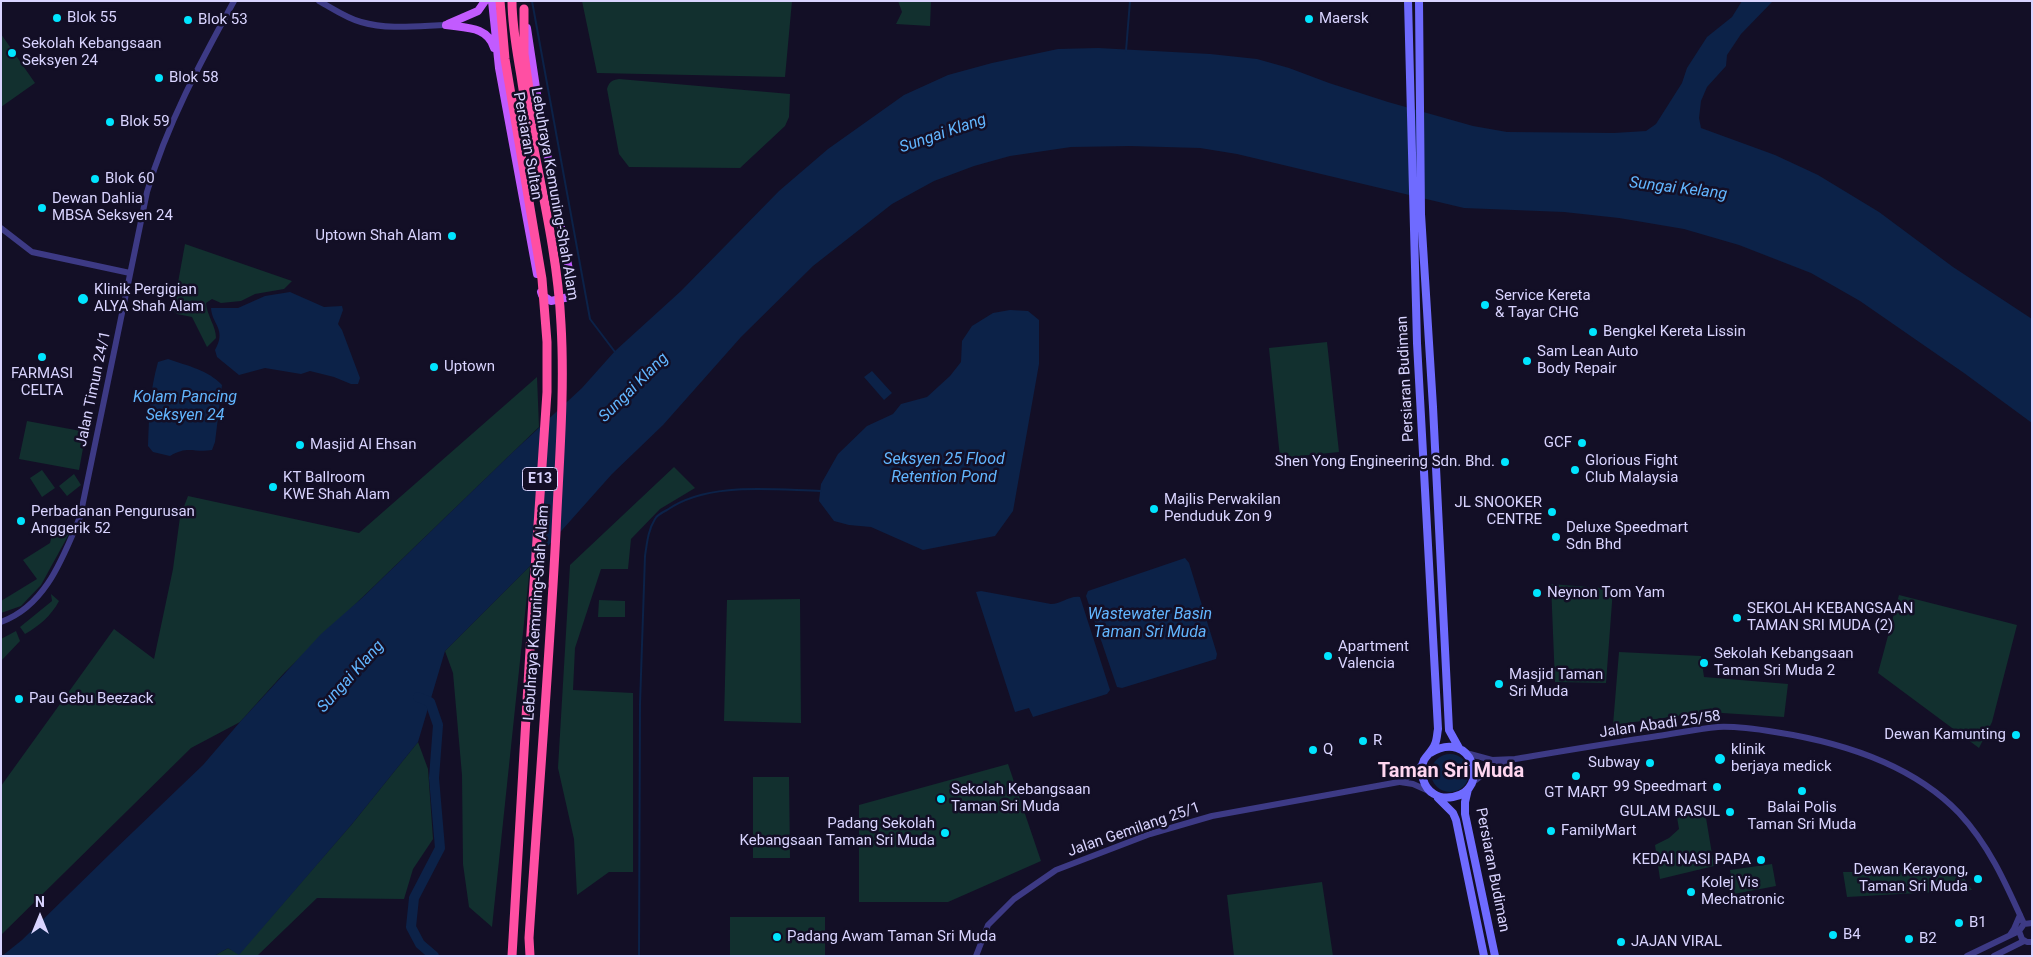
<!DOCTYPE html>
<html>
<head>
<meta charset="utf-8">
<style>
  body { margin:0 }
  #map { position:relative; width:2033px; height:957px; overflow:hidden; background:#130f26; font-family:Roboto,sans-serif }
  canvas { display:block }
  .frame { position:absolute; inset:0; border:2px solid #d9d4ff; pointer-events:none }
  .north { position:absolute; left:15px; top:892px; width:50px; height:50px; -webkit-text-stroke:4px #130f26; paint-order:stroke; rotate:0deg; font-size:14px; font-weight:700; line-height:20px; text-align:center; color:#d9d4ff }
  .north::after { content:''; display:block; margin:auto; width:18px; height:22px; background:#d9d4ff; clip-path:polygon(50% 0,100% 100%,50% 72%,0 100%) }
</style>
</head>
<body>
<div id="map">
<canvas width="2033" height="957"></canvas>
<div class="frame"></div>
<div class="north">N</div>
</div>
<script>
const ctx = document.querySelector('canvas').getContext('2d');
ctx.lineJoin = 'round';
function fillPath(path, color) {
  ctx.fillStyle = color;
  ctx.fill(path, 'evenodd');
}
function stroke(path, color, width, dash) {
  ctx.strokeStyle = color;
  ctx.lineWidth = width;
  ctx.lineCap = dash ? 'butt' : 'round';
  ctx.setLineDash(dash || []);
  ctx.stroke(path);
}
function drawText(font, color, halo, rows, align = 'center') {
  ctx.font = font + ' Roboto,sans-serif';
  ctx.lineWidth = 5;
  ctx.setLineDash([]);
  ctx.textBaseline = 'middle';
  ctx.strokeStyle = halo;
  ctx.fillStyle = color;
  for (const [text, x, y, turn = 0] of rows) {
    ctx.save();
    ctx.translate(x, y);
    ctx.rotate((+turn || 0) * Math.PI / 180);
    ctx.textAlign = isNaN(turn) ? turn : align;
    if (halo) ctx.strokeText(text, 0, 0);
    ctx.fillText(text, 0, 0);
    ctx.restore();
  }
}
fillPath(new Path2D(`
  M582 1H792L785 77 597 73Z
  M898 1H931L930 26 896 24 902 12Z
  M1 34 35 83 1 107Z
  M619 79 790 94 789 117 785 126 740 168 629 167 619 154 607 89C609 82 612 80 619 79Z
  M185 244 292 281 284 289 255 294 241 301 221 303 212 299 206 303C207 316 216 326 216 338L207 347 192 317 177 314 173 310Z
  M1327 342 1339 452 1280 458 1269 348Z
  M537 377 539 427 285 672 240 722 191 748 1 935V786L114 629 154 659 173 569 180 517 188 496 359 533Z
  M27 421 86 432 79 470 19 459Z
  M674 467 695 488 660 509 631 539 628 569H601L575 648 573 690 633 693V872H609L577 895 574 839 558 768 570 565Z
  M42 470 55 488 42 497 30 478Z
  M74 474 81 485 67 496 59 486Z
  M69 534 41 585 21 606 1 613V601L37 579 23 560 50 543 52 535Z
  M530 566 492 927 469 907 463 864 462 775 453 673 445 651Z
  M1551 584 1613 589 1606 683 1555 682Z
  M51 594 59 601C51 616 39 626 25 634L20 627 52 601Z
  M1899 595 2017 625 1992 722 1979 748 1878 673Z
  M800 599 801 723 724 721 727 600Z
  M599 600 625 601V617H598Z
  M16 631 20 641 1 661V639Z
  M1619 652 1701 656 1704 677 1788 684 1784 717 1707 712 1613 725Z
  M418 742 428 769 433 839 413 869 404 899 317 898 257 956H214L228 948 239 954 352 824Z
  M1008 764 1041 861 948 902H859V805Z
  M753 777H789L790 858H753Z
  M1704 806 1714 866 1660 879 1655 845 1669 838 1679 829 1676 811Z
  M1772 864 1776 886 1734 894 1730 870Z
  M1843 872H1960L1972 890 1847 897Z
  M1322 882 1333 956H1234L1227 895Z
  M730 917H825V956H730Z`), '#12302f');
fillPath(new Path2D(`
  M1742 1H1773L1741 34 1727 55 1726 66 1707 87 1701 101 1699 118 1701 128 1775 155 1818 175 1879 212 1953 267 2032 319V423L1964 373 1860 301 1811 273 1739 245 1684 229 1619 218 1564 212 1464 208 1237 154 1200 148 1130 146 1071 147 1010 156 974 166 934 181 892 204 813 266 741 337 663 425 612 474 530 566 445 651 418 742 352 824 239 955 228 948 214 956H2L22 940 111 853 203 765 240 722 321 634 362 598 513 452 582 388 615 351 681 291 779 191 828 149 904 95 948 75 992 63 1058 49 1098 48 1210 54 1257 59 1289 68 1329 83 1388 102 1473 126 1507 132 1614 133 1646 131 1656 124 1682 83 1687 68 1707 37 1732 17Z
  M290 292 324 307 342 306 343 310 338 324 342 330 360 378 358 384H351L334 377 310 371 301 374 265 368 239 375 217 357 215 350C227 329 212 325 211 308H238L265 296Z
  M1010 310 1028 311 1039 320V364L1013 511 995 536 923 550 871 527 849 525 834 521 819 501 821 484 838 454 867 426 893 414 901 404 927 397 950 376 961 362 962 341 972 326 993 313Z
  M168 359C188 366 208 370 222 385L215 442 212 450C194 453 188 445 170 456L153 452 148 446C149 417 150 390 158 362Z
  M872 371 892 393 884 400 864 377Z
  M1185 558 1189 563 1217 654 1216 659 1122 688 1117 687 1086 596 1088 591Z
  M981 591 1051 604C1061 604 1070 595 1080 597L1110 690 1107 694 1033 717 1029 708 1015 712 976 592Z
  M1431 773a19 19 0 1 1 38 0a19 19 0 1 1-38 0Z`), '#0c2248');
stroke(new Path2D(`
  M532 1 590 319 615 352
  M1126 51 1130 1
  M639 956 640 704 645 556C647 543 648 530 655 519 657 515 663 512 667 510 708 481 774 490 821 491`), '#0c2248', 2);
stroke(new Path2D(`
  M418 697 430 702 438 725 434 778 440 848 414 898 411 927 420 944 434 956`), '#0c2248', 10);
stroke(new Path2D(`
  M319 1C332 8 346 18 361 22 388 30 418 26 446 25
  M1 228 32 252 130 273
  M1 622C46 606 63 557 80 517L147 192C167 124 200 63 234 1
  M1466 753 1492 760 1515 759C1563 751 1610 743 1658 736 1678 733 1698 729 1718 727 1737 726 1756 729 1775 732 1840 742 1912 764 1959 813 1989 845 2006 884 2024 924
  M1400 782 1413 784 1431 792
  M1473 782 1490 769 1507 762
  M2032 923 2024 924 2019 931 2022 939 2027 942H2032
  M2010 935 2014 929 2020 915
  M976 956 988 925 1014 899 1056 870 1150 834 1212 816 1399 782C1410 777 1416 772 1423 762
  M1967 956 2019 931
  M1994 956 2024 941`), '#3d3a85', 6);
stroke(new Path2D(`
  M1408 1 1417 343 1438 729C1437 734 1437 740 1435 744 1433 750 1427 755 1424 760 1419 771 1423 788 1434 794 1440 798 1447 798 1453 797 1492 790 1472 727 1430 753
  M1419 1 1421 214 1433 407 1449 730 1459 748
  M1468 789 1465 802V814L1495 956
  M1438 798 1453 813 1456 820 1484 956`), '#6f6bff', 8);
stroke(new Path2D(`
  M492 1 499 68 537 274
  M448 24 478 11 485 1
  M446 25C465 28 488 26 494 48
  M527 28 542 127 573 291 569 297 551 301 542 295 541 292`), '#c25bff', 8);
stroke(new Path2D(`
  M500 1 505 59 542 279 547 342V392L533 599 512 956
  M512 1C512 26 517 52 521 76 533 159 557 240 561 324 565 393 559 462 556 532 549 667 538 802 529 938L530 956
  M524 9V54L536 138`), '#ff4fa3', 9);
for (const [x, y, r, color] of [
  [57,18,5,"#00e5ff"],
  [1309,19,5,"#00e5ff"],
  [188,20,5,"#00e5ff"],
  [12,53,5,"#00e5ff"],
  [159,78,5,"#00e5ff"],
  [110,122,5,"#00e5ff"],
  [95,179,5,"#00e5ff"],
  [42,208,5,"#00e5ff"],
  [452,236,5,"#00e5ff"],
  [83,299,6,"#00e5ff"],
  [1485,305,5,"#00e5ff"],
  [1593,332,5,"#00e5ff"],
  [42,357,5,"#00e5ff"],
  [1527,361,5,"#00e5ff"],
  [434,367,5,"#00e5ff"],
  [1582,443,5,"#00e5ff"],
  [300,445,5,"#00e5ff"],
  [1505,462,5,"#00e5ff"],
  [1575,470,5,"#00e5ff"],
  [273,487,5,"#00e5ff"],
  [1154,509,5,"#00e5ff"],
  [1552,512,5,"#00e5ff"],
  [21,521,5,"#00e5ff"],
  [1556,537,5,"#00e5ff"],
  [1537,593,5,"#00e5ff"],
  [1737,618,5,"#00e5ff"],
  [1328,656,5,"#00e5ff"],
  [1704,663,5,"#00e5ff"],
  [1499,684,5,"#00e5ff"],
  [19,699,5,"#00e5ff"],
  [2016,735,5,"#00e5ff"],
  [1363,741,5,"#00e5ff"],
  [1313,750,5,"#00e5ff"],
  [1720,759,6,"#00e5ff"],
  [1650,763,5,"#00e5ff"],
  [1576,776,5,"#00e5ff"],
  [1717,787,5,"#00e5ff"],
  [1802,791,5,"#00e5ff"],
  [941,799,5,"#00e5ff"],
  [1730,812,5,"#00e5ff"],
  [1551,831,5,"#00e5ff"],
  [945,833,5,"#00e5ff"],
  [1761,860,5,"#00e5ff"],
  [1978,879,5,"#00e5ff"],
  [1691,892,5,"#00e5ff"],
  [1959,923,5,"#00e5ff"],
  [1833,935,5,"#00e5ff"],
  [777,937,5,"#00e5ff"],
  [1909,939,5,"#00e5ff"],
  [1621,942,5,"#00e5ff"]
]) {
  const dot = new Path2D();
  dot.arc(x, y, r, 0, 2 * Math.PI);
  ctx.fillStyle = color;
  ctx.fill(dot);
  stroke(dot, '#130f26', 2);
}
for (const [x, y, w] of [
  [540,479,35]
]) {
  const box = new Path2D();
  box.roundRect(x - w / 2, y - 11.5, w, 23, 4);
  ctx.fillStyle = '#130f26';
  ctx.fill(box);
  stroke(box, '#d9d4ff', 1);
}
drawText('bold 14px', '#d9d4ff', null, [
  ["E13",540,479]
]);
drawText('15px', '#d9d4ff', '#130f26', [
  ["Blok 55",67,18],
  ["Maersk",1319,19],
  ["Blok 53",198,20],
  ["Sekolah Kebangsaan",22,44],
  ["Seksyen 24",22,61],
  ["Blok 58",169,78],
  ["Blok 59",120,122],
  ["Blok 60",105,179],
  ["Dewan Dahlia",52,199],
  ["MBSA Seksyen 24",52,216],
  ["Uptown Shah Alam",442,236,"right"],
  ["Klinik Pergigian",94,290],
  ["ALYA Shah Alam",94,307],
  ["Service Kereta",1495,296],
  ["& Tayar CHG",1495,313],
  ["Bengkel Kereta Lissin",1603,332],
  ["Sam Lean Auto",1537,352],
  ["Body Repair",1537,369],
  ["Uptown",444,367],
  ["FARMASI",42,374,"center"],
  ["CELTA",42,391,"center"],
  ["GCF",1572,443,"right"],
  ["Masjid Al Ehsan",310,445],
  ["Glorious Fight",1585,461],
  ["Club Malaysia",1585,478],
  ["Shen Yong Engineering Sdn. Bhd.",1495,462,"right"],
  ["KT Ballroom",283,478],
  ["KWE Shah Alam",283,495],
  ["Majlis Perwakilan",1164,500],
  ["Penduduk Zon 9",1164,517],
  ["JL SNOOKER",1542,503,"right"],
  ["CENTRE",1542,520,"right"],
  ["Perbadanan Pengurusan",31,512],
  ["Anggerik 52",31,529],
  ["Deluxe Speedmart",1566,528],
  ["Sdn Bhd",1566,545],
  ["Neynon Tom Yam",1547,593],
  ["SEKOLAH KEBANGSAAN",1747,609],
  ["TAMAN SRI MUDA (2)",1747,626],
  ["Apartment",1338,647],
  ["Valencia",1338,664],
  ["Sekolah Kebangsaan",1714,654],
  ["Taman Sri Muda 2",1714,671],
  ["Masjid Taman",1509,675],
  ["Sri Muda",1509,692],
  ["Pau Gebu Beezack",29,699],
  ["Dewan Kamunting",2006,735,"right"],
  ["R",1373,741],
  ["Q",1323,750],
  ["klinik",1731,750],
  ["berjaya medick",1731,767],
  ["Subway",1640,763,"right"],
  ["99 Speedmart",1707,787,"right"],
  ["Sekolah Kebangsaan",951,790],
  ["Taman Sri Muda",951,807],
  ["GT MART",1576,793,"center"],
  ["Balai Polis",1802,808,"center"],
  ["Taman Sri Muda",1802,825,"center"],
  ["GULAM RASUL",1720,812,"right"],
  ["Padang Sekolah",935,824,"right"],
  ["Kebangsaan Taman Sri Muda",935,841,"right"],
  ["FamilyMart",1561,831],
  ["KEDAI NASI PAPA",1751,860,"right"],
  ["Dewan Kerayong,",1968,870,"right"],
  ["Taman Sri Muda",1968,887,"right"],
  ["Kolej Vis",1701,883],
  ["Mechatronic",1701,900],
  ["B1",1969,923],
  ["B4",1843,935],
  ["Padang Awam Taman Sri Muda",787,937],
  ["B2",1919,939],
  ["JAJAN VIRAL",1631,942]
], 'left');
drawText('15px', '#d9d4ff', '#130f26', [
  ["Persiaran Sultan",527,146,80],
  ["Lebuhraya Kemuning-Shah Alam",554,194,80],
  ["Persiaran Budiman",1406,379,-93],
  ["Jalan Timun 24/1",94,389,-78],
  ["Lebuhraya Kemuning-Shah Alam",537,613,-86],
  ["Jalan Abadi 25/58",1660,725,-8],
  ["Jalan Gemilang 25/1",1134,830,-19],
  ["Persiaran Budiman",1492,870,79]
]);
drawText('italic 16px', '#62b6ff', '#130f26', [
  ["Sungai Klang",943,134,-19],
  ["Sungai Kelang",1678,189,7],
  ["Sungai Klang",634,388,-45],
  ["Kolam Pancing",185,398],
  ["Seksyen 24",185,416],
  ["Seksyen 25 Flood",944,460],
  ["Retention Pond",944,478],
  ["Wastewater Basin",1150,615],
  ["Taman Sri Muda",1150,633],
  ["Sungai Klang",351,677,-48]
]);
drawText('bold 20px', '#ffd6f0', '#130f26', [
  ["Taman Sri Muda",1451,772]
]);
</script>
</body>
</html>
